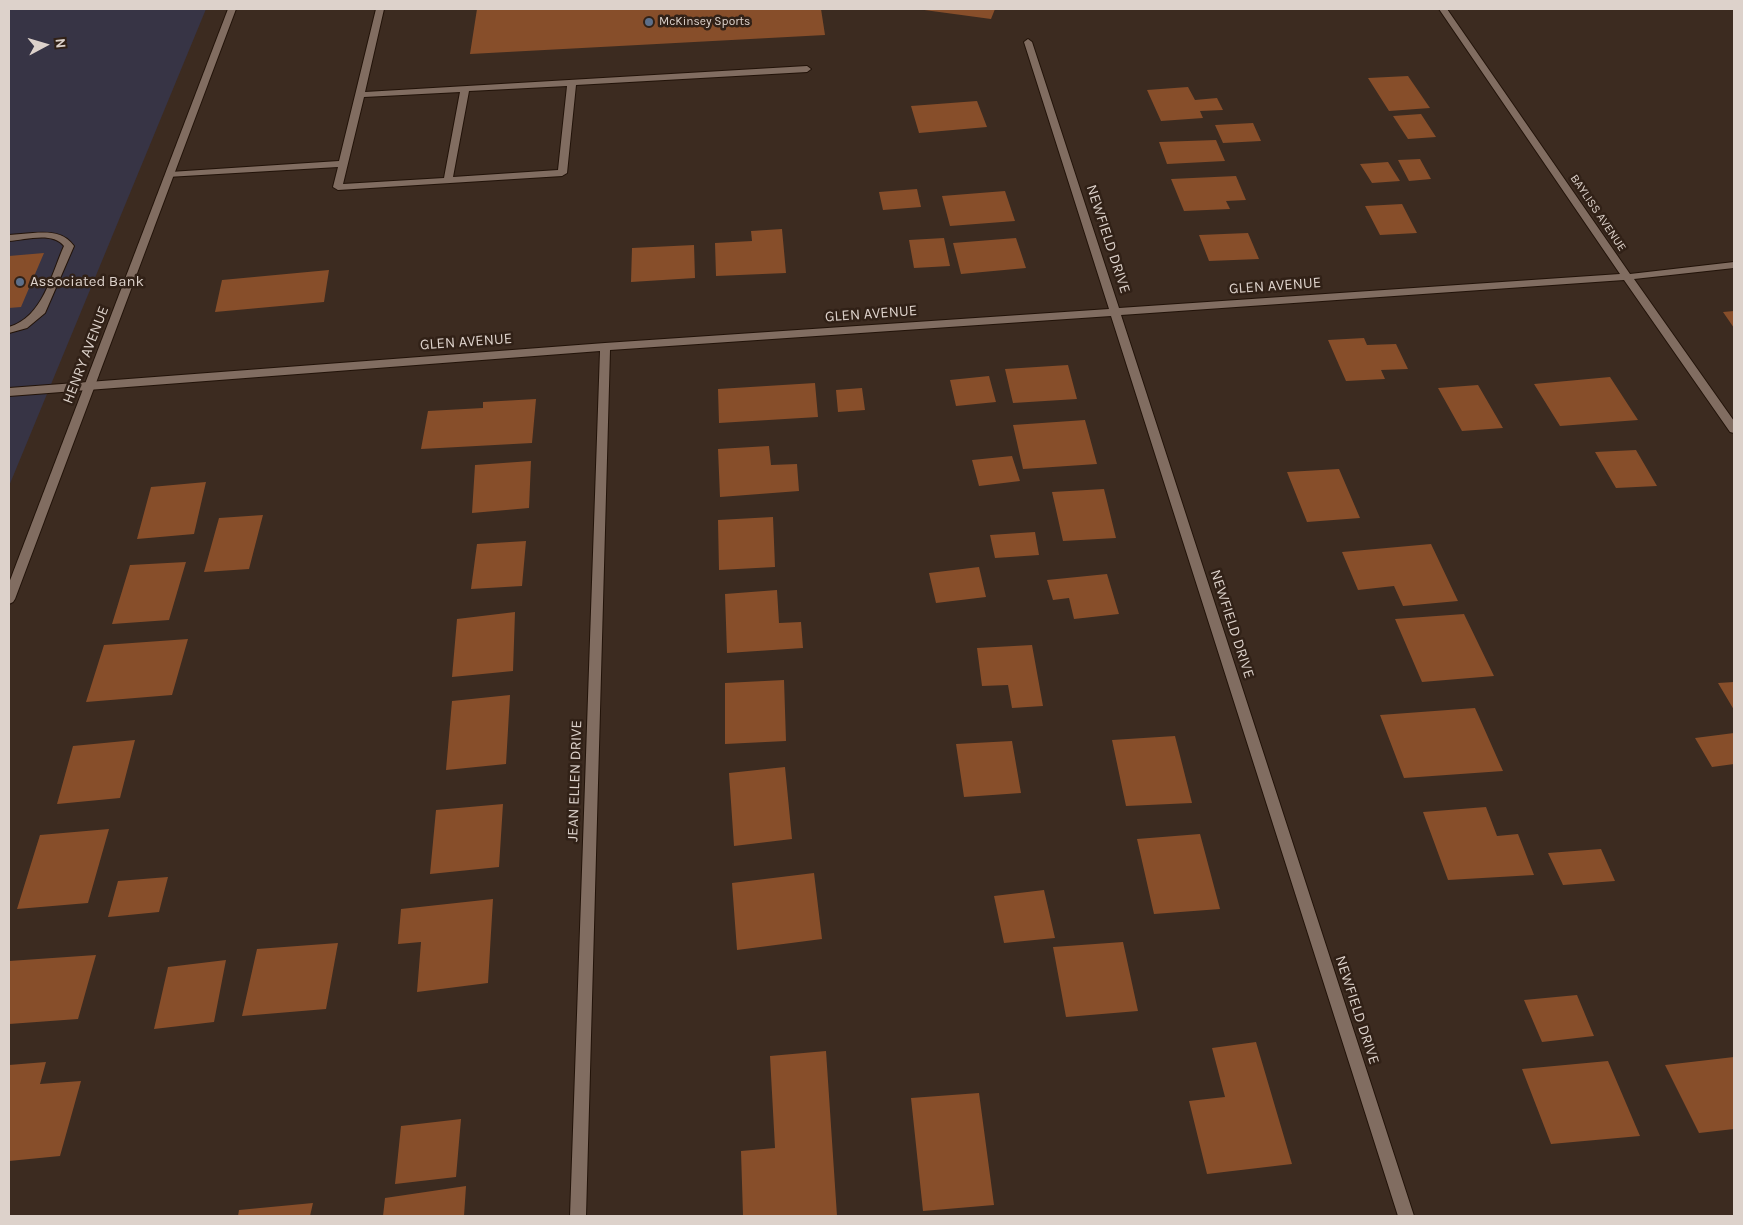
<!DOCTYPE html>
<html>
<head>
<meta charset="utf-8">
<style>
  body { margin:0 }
  #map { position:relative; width:1743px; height:1225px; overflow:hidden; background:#3c2b20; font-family:Karla,sans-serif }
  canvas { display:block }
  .frame { position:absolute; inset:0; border:10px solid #ddd2cb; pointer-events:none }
  .north { position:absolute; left:20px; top:20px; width:50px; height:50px; -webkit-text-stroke:4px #312117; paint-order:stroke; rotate:84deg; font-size:14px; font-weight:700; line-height:20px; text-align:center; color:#ddd2cb }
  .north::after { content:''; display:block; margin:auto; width:18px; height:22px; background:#ddd2cb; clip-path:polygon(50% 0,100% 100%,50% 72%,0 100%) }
</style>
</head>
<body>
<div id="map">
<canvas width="1743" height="1225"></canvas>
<div class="frame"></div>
<div class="north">N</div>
</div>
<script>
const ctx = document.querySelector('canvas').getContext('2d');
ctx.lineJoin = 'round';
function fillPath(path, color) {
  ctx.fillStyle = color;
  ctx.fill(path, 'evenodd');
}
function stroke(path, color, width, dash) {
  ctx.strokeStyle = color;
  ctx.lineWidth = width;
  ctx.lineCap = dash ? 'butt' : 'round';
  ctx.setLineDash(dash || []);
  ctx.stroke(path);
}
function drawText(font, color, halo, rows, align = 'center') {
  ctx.font = font + ' Karla,sans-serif';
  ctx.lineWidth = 5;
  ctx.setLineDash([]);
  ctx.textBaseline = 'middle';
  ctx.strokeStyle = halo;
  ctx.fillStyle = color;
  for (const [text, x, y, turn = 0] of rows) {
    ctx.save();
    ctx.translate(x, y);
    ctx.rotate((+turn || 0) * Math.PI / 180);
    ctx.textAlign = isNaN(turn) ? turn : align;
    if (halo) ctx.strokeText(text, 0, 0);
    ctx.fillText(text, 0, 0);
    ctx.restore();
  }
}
fillPath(new Path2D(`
  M9 9H206L9 486Z`), '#373445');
fillPath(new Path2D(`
  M477 9H821L825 35 470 54Z
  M917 9H995L991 19Z
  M1408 76 1430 108 1389 111 1368 78Z
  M1188 87 1195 100 1217 98 1223 110 1200 111 1203 118 1161 121 1147 90Z
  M977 101 987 127 919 133 911 106Z
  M1421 114 1436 137 1408 139 1393 116Z
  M1253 123 1261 141 1223 143 1215 125Z
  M1216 140 1225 161 1167 164 1159 142Z
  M1420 159 1431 179 1409 181 1398 160Z
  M1388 162 1400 181 1372 183 1360 164Z
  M1236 176 1246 200 1226 201 1230 209 1184 211 1171 179Z
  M917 189 921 207 883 210 879 192Z
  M1005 191 1015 221 950 226 942 196Z
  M1402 204 1417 233 1380 235 1365 206Z
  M782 229 786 273 716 276 715 243 752 241 751 231Z
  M1248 233 1259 259 1209 261 1199 235Z
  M944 238 950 266 914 268 909 240Z
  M1016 238 1026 268 961 274 953 243Z
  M694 245 695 278 631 282 632 248Z
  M44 253 21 307 9 308V256Z
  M329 270 324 302 215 312 222 280Z
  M1734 311V328L1723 312Z
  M1364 338 1367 345 1396 344 1408 369 1381 370 1385 379 1346 381 1328 340Z
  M1068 365 1077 399 1013 403 1005 369Z
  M989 376 996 402 956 406 950 380Z
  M1610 377 1638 420 1560 426 1534 384Z
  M815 383 818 417 719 423 718 389Z
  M1478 385 1503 428 1462 431 1438 388Z
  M862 388 865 410 838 412 836 390Z
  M536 399 532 443 421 449 428 411 483 408V402Z
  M1085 420 1097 464 1023 469 1013 425Z
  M769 446 771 465 797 464 799 491 720 497 718 449Z
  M1636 450 1657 486 1616 488 1595 452Z
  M1012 456 1020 481 979 486 972 460Z
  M531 461 529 508 472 513 475 465Z
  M1339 469 1360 518 1307 522 1287 472Z
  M206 482 194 534 137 539 151 487Z
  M1104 489 1116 538 1063 541 1052 492Z
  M263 515 249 569 204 572 219 518Z
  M773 517 775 567 719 570 718 520Z
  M1035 532 1039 555 995 558 990 535Z
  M526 541 522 586 471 589 477 544Z
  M1431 544 1458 601 1403 606 1394 586 1358 590 1342 552Z
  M186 562 169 620 112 624 130 565Z
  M979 567 986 597 936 603 929 573Z
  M1107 574 1119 614 1074 619 1069 598 1053 600 1047 580Z
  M777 590 779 623 801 622 803 648 727 653 725 594Z
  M515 612 513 671 452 677 457 619Z
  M1464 614 1494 676 1422 682 1395 619Z
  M188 639 172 695 86 702 104 645Z
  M1032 645 1043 706 1012 708 1008 685 982 686 977 648Z
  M784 680 786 741 725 744V683Z
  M1734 682V710L1718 683Z
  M510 695 506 764 446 770 452 701Z
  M1475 708 1503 771 1404 778 1380 715Z
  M1734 733V764L1712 767 1695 738Z
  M1175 736 1192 803 1126 806 1112 740Z
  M135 740 120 798 57 804 73 746Z
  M1012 741 1021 793 964 797 956 744Z
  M785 767 792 839 734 846 729 773Z
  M503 804 499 867 430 874 436 810Z
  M1486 807 1497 836 1518 834 1534 875 1448 880 1423 812Z
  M109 829 88 903 17 909 40 835Z
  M1200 834 1220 909 1154 914 1137 839Z
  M1601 849 1615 881 1563 885 1548 853Z
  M814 873 822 939 737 950 732 883Z
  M168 877 159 912 108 917 118 881Z
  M1044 890 1055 938 1004 943 994 896Z
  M493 899 488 983 417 992 421 942 398 944 401 909Z
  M1123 942 1138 1011 1066 1017 1053 947Z
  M338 943 326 1009 242 1016 257 949Z
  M96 955 78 1019 9 1024V961Z
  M226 960 214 1022 154 1029 168 967Z
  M1577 995 1594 1036 1542 1042 1524 1000Z
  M1256 1042 1292 1164 1207 1174 1189 1101 1225 1097 1212 1048Z
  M826 1051 837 1216H743L741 1151 775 1148 770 1056Z
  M1734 1057V1129L1699 1133 1665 1065Z
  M1608 1061 1640 1136 1551 1144 1522 1069Z
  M46 1062 40 1084 81 1081 60 1156 9 1161V1065Z
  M979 1093 994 1205 923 1211 911 1098Z
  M461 1119 456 1177 395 1184 401 1126Z
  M466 1186 464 1216H383L385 1198Z
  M313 1203 310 1216H238L239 1210Z`), '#874e2a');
const service = new Path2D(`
  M376 9H384L365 92 807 66 811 69 807 72 576 85 567 173 562 176 338 190 333 187 338 167 167 177 165 175 170 172 339 161ZM567 86 558 170 453 177 469 91ZM460 92 444 178 343 184 364 97Z
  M33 233C49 232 64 232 74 246L45 313 27 328 9 333V327C43 317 51 275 64 246 53 231 24 240 9 241V235Z`);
const minor = new Path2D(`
  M1439 9H1447L1630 274 1734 262V268L1634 279 1734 421V433L1730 432 1624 280 1121 315 1414 1216H1398L1111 316 610 350 586 1216H570L600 351 9 396V388L605 343 1109 309 1024 42 1028 39 1032 42 1119 308 1620 274Z`);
const tertiary = new Path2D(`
  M228 9H236L15 599 13 602 9 604V583Z`);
stroke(service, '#221309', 2);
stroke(minor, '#221309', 2);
stroke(tertiary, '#221309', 2);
fillPath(service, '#816d61');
fillPath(minor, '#816d61');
fillPath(tertiary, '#816d61');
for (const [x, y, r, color] of [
  [649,22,5,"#5c6f8a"],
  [20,282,5,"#5c6f8a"]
]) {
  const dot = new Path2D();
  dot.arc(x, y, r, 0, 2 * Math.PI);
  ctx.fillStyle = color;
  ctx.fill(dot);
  stroke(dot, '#312117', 2);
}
drawText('12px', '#ddd2cb', '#312117', [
  ["McKinsey Sports",659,22]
], 'left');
drawText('12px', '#ddd2cb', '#312117', [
  ["BAYLISS AVENUE",1598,213,56]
]);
drawText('15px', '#ddd2cb', '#312117', [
  ["NEWFIELD DRIVE",1108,239,72],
  ["GLEN AVENUE",1275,286,-4],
  ["GLEN AVENUE",871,314,-4],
  ["GLEN AVENUE",466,342,-4],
  ["HENRY AVENUE",86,355,-69],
  ["NEWFIELD DRIVE",1232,624,72],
  ["JEAN ELLEN DRIVE",575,781,-88],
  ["NEWFIELD DRIVE",1357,1010,72]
]);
drawText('15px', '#ddd2cb', '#312117', [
  ["Associated Bank",30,282]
], 'left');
</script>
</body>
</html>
